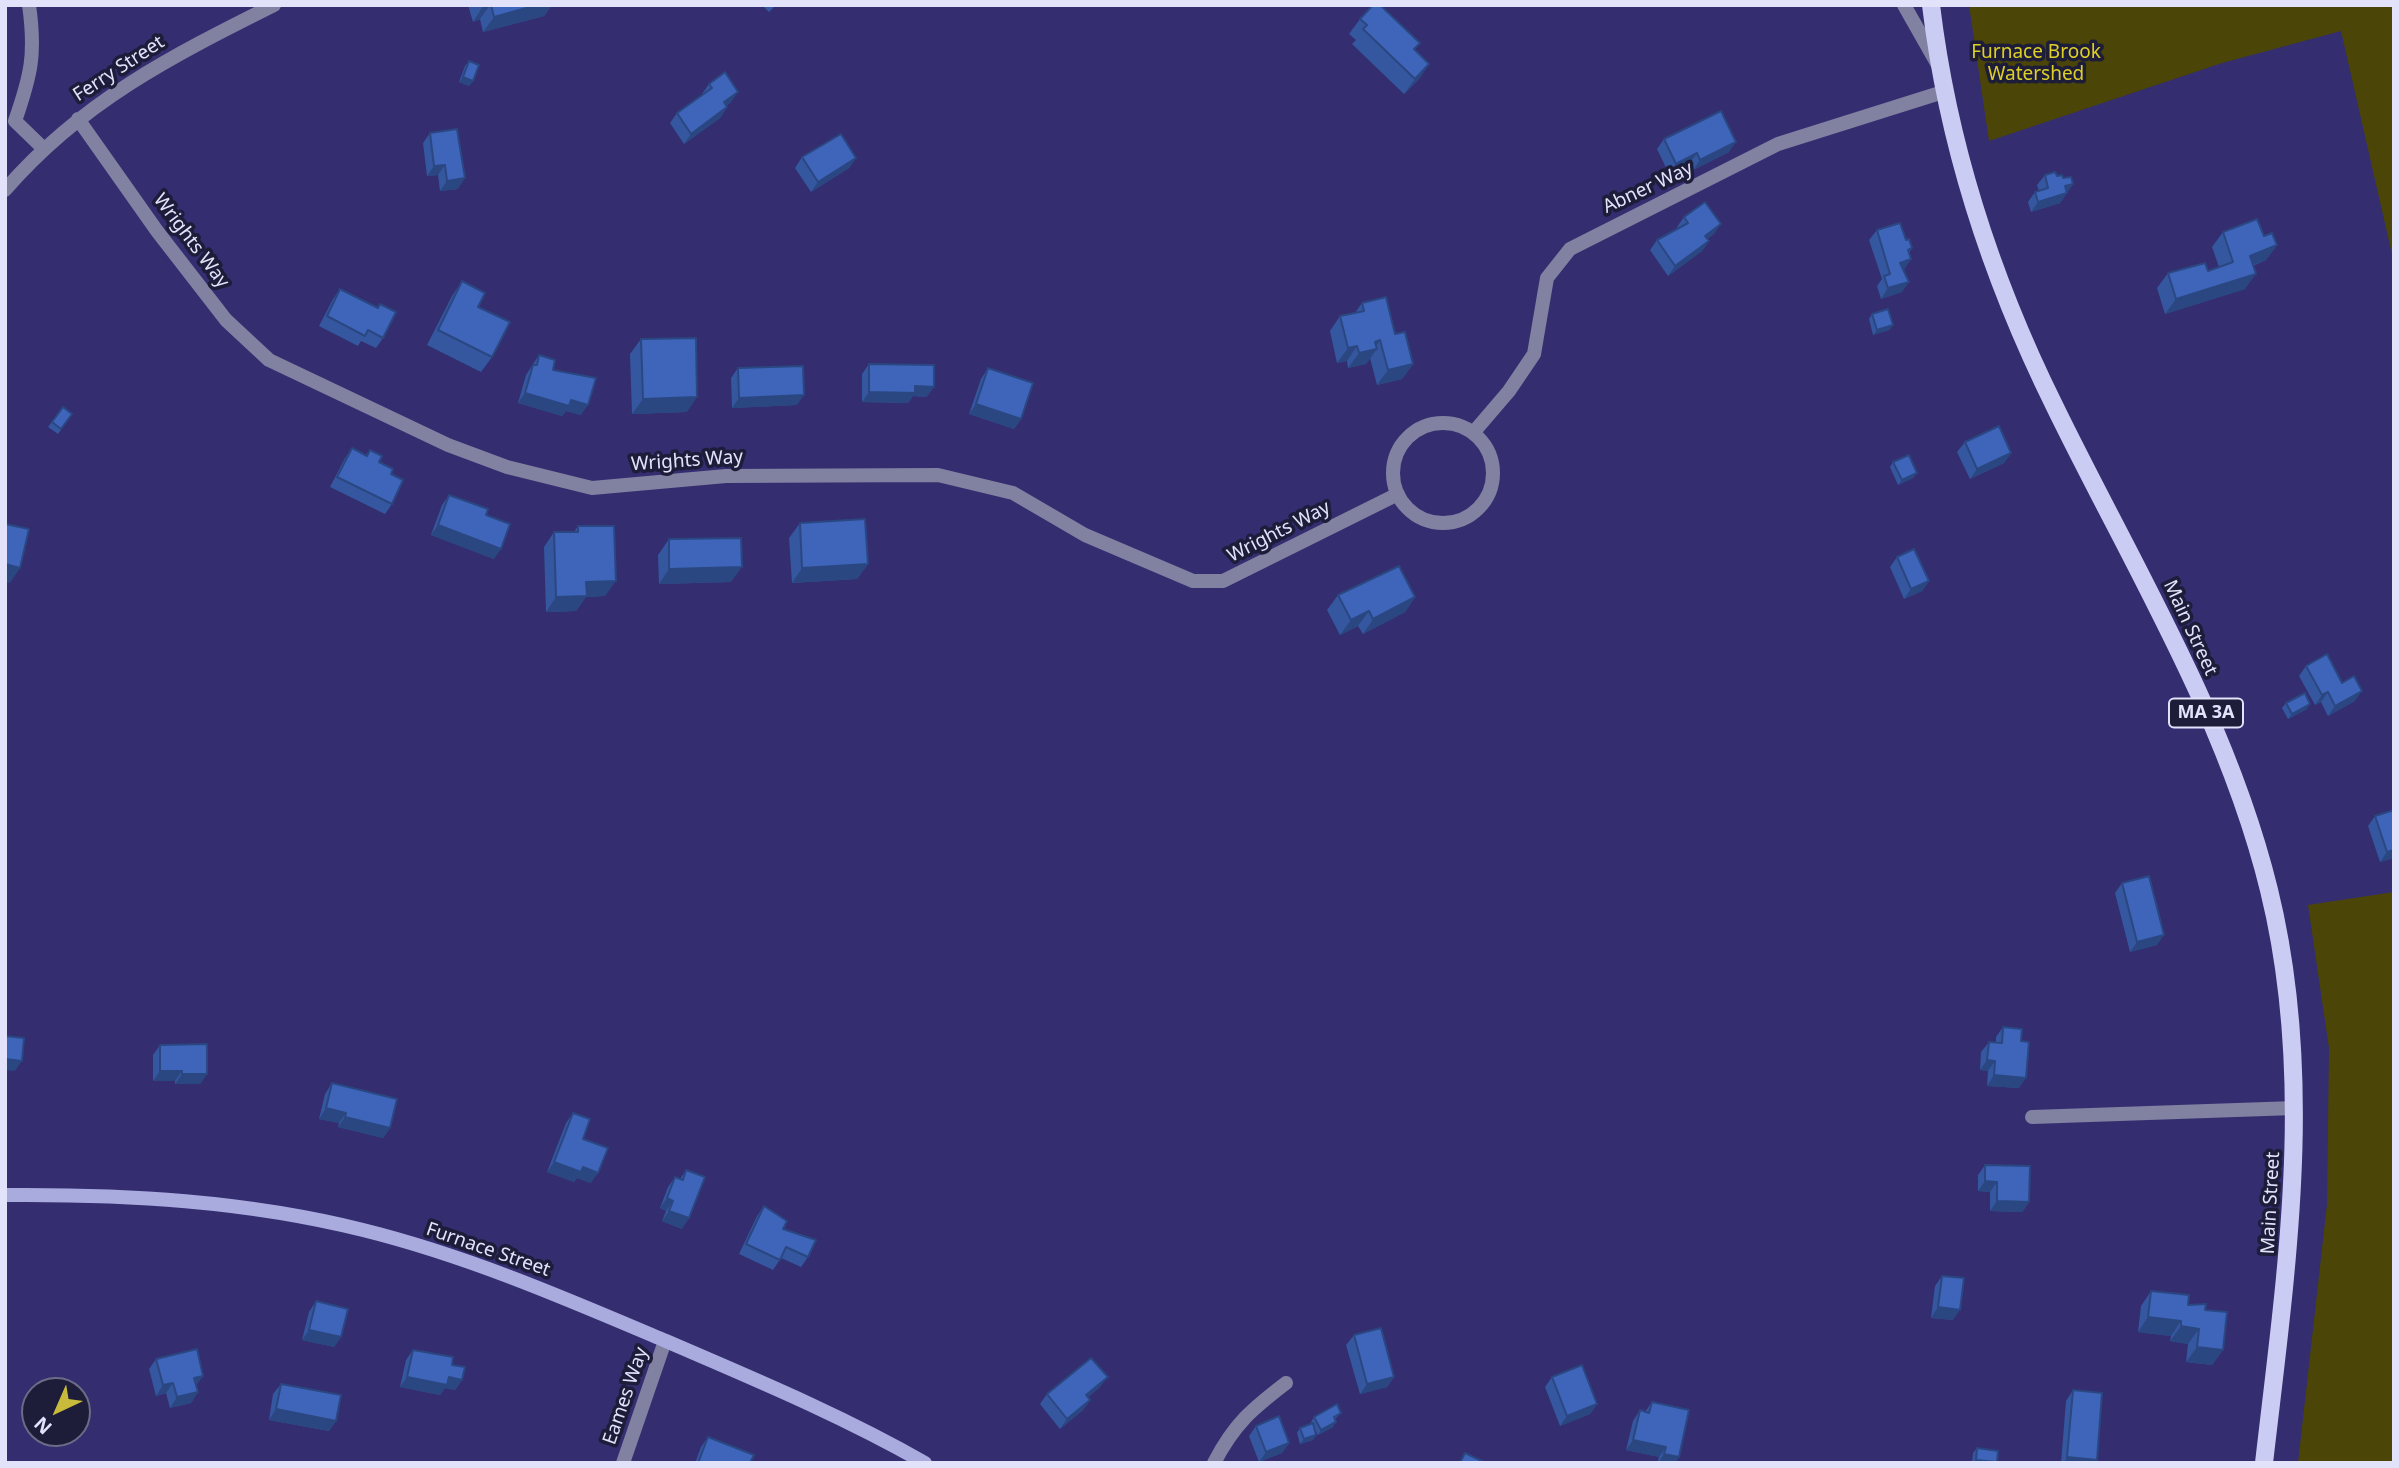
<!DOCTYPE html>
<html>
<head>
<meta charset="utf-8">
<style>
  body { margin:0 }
  #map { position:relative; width:2399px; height:1468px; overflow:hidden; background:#342d6f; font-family:"Noto Sans",sans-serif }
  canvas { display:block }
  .frame { position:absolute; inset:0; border:7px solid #e2e3fb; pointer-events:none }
  .north { position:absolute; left:21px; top:1377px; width:70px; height:70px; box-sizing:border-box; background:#1d1c39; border:2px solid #6c6c87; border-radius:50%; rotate:224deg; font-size:19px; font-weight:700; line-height:28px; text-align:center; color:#e2e3fb }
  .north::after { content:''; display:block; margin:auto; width:24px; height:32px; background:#c8bb3b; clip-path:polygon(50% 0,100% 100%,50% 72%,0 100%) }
</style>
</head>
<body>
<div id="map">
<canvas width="2399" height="1468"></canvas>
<div class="frame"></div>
<div class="north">N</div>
</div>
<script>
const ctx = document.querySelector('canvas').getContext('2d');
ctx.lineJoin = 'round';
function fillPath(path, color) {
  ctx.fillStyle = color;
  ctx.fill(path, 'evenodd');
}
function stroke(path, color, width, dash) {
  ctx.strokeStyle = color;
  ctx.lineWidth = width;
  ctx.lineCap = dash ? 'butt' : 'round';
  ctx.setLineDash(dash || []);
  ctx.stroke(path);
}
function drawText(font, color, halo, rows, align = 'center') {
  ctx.font = font + ' "Noto Sans",sans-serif';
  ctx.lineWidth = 7;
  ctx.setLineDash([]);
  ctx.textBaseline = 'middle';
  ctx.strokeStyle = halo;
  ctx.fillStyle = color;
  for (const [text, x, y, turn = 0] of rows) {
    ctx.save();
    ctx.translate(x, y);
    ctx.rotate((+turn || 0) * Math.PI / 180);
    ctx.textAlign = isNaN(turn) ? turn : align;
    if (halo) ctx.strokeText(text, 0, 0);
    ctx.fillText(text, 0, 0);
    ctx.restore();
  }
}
fillPath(new Path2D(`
  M1969 5H2394V263L2341 31 2222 63 1989 141Z
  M2394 892V1463H2298L2327 1204 2329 1048 2308 905Z`), '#4b4608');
stroke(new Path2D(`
  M29 5C36 54 31 75 15 121L44 149
  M1214 1463C1234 1424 1252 1409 1286 1383`), '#8181a2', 14);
stroke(new Path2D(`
  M1904 5 1938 65
  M78 119 157 231 226 320 269 360 448 445 507 467 592 488 726 476 938 475 1013 493 1085 535 1193 581H1223L1398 494
  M5 190C81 102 172 56 274 5
  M1393 473a50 50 0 1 1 100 0a50 50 0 1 1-100 0Z
  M1473 433 1509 391 1534 354 1547 278 1570 249 1778 144 1943 92
  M2032 1117 2295 1108
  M623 1463 665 1341`), '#8181a2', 14);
stroke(new Path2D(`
  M5 1195C125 1194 247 1201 363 1230 468 1256 567 1299 666 1341 754 1379 841 1415 925 1463`), '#a9aade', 14);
stroke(new Path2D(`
  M1931 5C1948 146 1992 280 2055 407 2132 565 2227 718 2269 890 2316 1081 2286 1272 2264 1463`), '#cbccf4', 18);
fillPath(new Path2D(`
  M468 5H552L544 16 483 32 480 19 473 22Z
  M762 5H776L769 12Z
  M1360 19 1415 50 1429 64 1419 79 1404 94 1352 44 1356 40 1349 34Z
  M469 61 473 81 469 86 459 82 465 66Z
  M709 84 731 102 726 106 727 107 720 118 684 144 670 123 677 113 703 95 702 94Z
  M430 133 458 189 440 191 438 175 427 176 423 143Z
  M1664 139 1729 152 1693 170 1690 163 1669 174 1657 149Z
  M802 157 856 158 849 168 811 192 795 168Z
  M2045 175 2057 176 2073 184 2060 203 2031 212 2028 202 2035 192 2039 191 2037 185Z
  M1684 217 1714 234 1707 239 1709 241 1702 251 1668 276 1650 250 1657 240 1678 228 1677 227Z
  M1877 230 1906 240 1912 248 1909 253 1911 259 1903 270 1902 292 1881 299 1877 286 1882 279 1869 240Z
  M2223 232 2264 236 2277 245 2266 260 2253 266 2245 289 2165 314 2157 288 2168 273 2208 271 2219 267 2212 247Z
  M462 281 478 307 492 357 481 372 427 345 452 296Z
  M340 289 377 307 380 304 383 338 376 348 361 341 358 346 319 326 333 299Z
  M1362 303 1395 334 1413 364 1402 379 1377 385 1370 358 1366 364 1348 368 1347 361 1337 363 1330 331 1340 316 1355 313Z
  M1872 314 1893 325 1889 330 1873 335 1869 319Z
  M641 339 687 412 632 414 630 354Z
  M539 355 553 370 581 415 566 411 562 416 518 403 526 375Z
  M869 364 927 397 913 396 908 403 862 402V374Z
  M738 368 797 405 732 408 731 378Z
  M988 368 1021 419 1014 429 969 414 981 379Z
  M63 407 72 414 58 434 48 427Z
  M1965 442 2011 453 2004 463 1970 479 1957 452Z
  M352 448 366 455 370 450 391 474 392 504 385 514 330 487 345 458Z
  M1893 462 1917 473 1913 478 1898 485 1890 467Z
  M449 495 486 515 494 559 431 535 442 505Z
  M800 523 868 564 857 579 792 583 789 538Z
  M578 526 605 596 586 597 576 611 546 612 544 547 554 532H574Z
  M669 539 731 582 659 584 658 555Z
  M1897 557 1929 581 1922 591 1904 599 1890 567Z
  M1338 595 1415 597 1405 612 1363 634 1358 626 1340 635 1327 610Z
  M2306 666 2342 683 2355 701 2328 716 2321 702 2315 705 2299 676Z
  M2286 703 2307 709 2288 719 2282 708Z
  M2375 816 2394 858 2380 862 2368 826Z
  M2122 883 2157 945 2130 952 2115 893Z
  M2003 1027 2019 1088 1987 1086 1988 1071 1980 1070 1981 1052 1989 1042H1996V1037Z
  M160 1045 207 1074 200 1084H175V1081H153V1055Z
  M332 1083 390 1128 383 1138 338 1127 339 1123 319 1119 325 1094Z
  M573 1113 591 1183 577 1178 574 1182 547 1172 566 1123Z
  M1985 1165 2029 1202 2022 1212 1990 1211V1192L1978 1191V1175Z
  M686 1170 682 1229 662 1221 666 1211 660 1208 668 1187 675 1177 680 1179Z
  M764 1206 808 1257 801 1267 781 1258 773 1270 739 1254 757 1216Z
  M1942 1276 1953 1320 1931 1318 1935 1286Z
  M2151 1291 2188 1305 2205 1310 2223 1350 2212 1365 2186 1362 2188 1344 2170 1341 2171 1336 2138 1332 2141 1306Z
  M316 1301 341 1337 334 1347 302 1340 309 1312Z
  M1354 1335 1394 1377 1387 1387 1360 1394 1346 1345Z
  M413 1350 452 1365 462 1380 455 1390 445 1388 440 1395 400 1387 406 1360Z
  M156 1359 196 1385 198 1392 191 1403 170 1408 166 1393 156 1396 149 1369Z
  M1552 1377 1597 1404 1590 1414 1560 1426 1545 1387Z
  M281 1384 336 1421 329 1431 269 1420 273 1394Z
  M1100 1387 1088 1397 1090 1400 1083 1410 1060 1429 1040 1404 1047 1394Z
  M33 1388 35 1391V1419L22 1416 26 1398Z
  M2073 1390 2097 1460 2095 1463H2061L2066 1401Z
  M1652 1402 1679 1457 1675 1463H1657L1659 1457 1626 1450 1633 1421 1640 1410 1645 1412Z
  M1341 1413 1335 1419 1333 1427 1318 1435 1314 1428 1316 1435 1313 1440 1300 1444 1297 1433 1300 1428 1312 1424 1311 1422 1314 1417Z
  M1256 1426 1289 1443 1282 1453 1259 1462 1249 1436Z
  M708 1437 750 1463H695L701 1447Z
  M1977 1448 1996 1463H1972L1973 1453Z`), '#35579f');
fillPath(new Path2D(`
  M487 5H490L480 19 473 22 483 6Z
  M537 5H552L544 16 483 32 494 17Z
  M1429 64 1419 79 1404 94 1415 79Z
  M463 77 473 81 469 86 459 82Z
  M738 92 731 102 717 112 724 102Z
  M727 107 720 118 684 144 691 134Z
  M1736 142 1729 152 1693 170 1700 160Z
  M1697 153 1690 163 1669 174 1676 164Z
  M856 158 849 168 811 192 818 182Z
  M445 165 438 175 427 176 434 166Z
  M465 178 458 189 440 191 447 181Z
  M2073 184 2060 203 2031 212 2038 202 2065 186Z
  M1721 224 1714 234 1697 246 1705 236Z
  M1709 241 1702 251 1668 276 1675 266Z
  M2277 245 2266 260 2239 271 2250 256Z
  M1911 259 1904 270 1893 273 1900 263Z
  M2256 274 2245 289 2165 314 2176 299Z
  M1909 282 1902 292 1881 299 1888 288Z
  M1893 325 1889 330 1873 335 1877 330Z
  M1380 340 1374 350 1377 349 1366 364 1348 368 1359 353 1375 342Z
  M1357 346 1347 361 1337 363 1348 348Z
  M1413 364 1402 379 1377 385 1388 370Z
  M915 386 934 387 927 397 913 396 908 403 862 402 869 392Z
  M525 393 571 400 588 405 581 415 566 411 562 416 518 403Z
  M804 395 797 405 732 408 739 398Z
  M697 397 687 412 632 414 643 399Z
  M976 404 1021 419 1014 429 969 414Z
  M2011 453 2004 463 1970 479 1977 469Z
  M1917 473 1913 478 1898 485 1902 480Z
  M438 525 501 549 494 559 431 535Z
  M5 564 20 568 10 583 5 582Z
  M868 564 857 579 792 583 802 568Z
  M742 567 731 582 659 584 669 569Z
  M616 581 605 596 586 597 576 611 546 612 556 597 586 582Z
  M1929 581 1922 591 1904 599 1911 589Z
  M1415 597 1405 612 1363 634 1373 619Z
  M1369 611 1358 626 1340 635 1351 620Z
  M2362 691 2355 701 2328 716 2335 706Z
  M2328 692 2321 702 2315 705 2322 695Z
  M2310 704 2307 709 2288 719 2292 714Z
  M2394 850V858L2380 862 2387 852Z
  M2164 935 2157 945 2130 952 2137 942Z
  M5 1059 22 1061 15 1071 5 1070Z
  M1987 1060 1995 1061 1988 1071 1980 1070Z
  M160 1071H182L175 1081H153Z
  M182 1074H207L200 1084H175Z
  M1994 1075 2026 1078 2019 1088 1987 1086Z
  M326 1108 346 1113 339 1123 319 1119Z
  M345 1117 390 1128 383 1138 338 1127Z
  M554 1162 583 1167 598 1173 591 1183 577 1178 574 1182 547 1172Z
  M1985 1181 1997 1182 1990 1192 1978 1191Z
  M667 1198 673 1201 666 1211 660 1208Z
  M1997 1201 2029 1202 2022 1212 1990 1211Z
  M669 1211 689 1218 682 1229 662 1221Z
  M1938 1307 1960 1310 1953 1320 1931 1318Z
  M2148 1317 2181 1321 2171 1336 2138 1332Z
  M2181 1326 2199 1329 2188 1344 2170 1341Z
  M309 1330 341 1337 334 1347 302 1340Z
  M2197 1347 2223 1350 2212 1365 2186 1362Z
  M203 1376 196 1386 194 1378Z
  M407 1377H449L462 1380 455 1390 445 1388 440 1395 400 1387Z
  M1108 1377 1100 1387 1079 1405 1086 1395Z
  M1394 1377 1387 1387 1360 1394 1367 1384Z
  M173 1383 166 1393 156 1396 163 1385Z
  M198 1392 191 1403 170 1408 177 1397Z
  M1090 1400 1083 1410 1060 1429 1067 1419Z
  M1597 1404 1590 1414 1560 1426 1567 1416Z
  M29 1406 35 1407V1419L22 1416Z
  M276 1409 336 1421 329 1431 269 1420Z
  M1336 1422 1333 1427 1318 1435 1321 1430Z
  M1316 1435 1313 1440 1300 1444 1304 1439Z
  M1633 1440 1666 1447 1659 1457 1626 1450Z
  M1289 1443 1282 1453 1259 1462 1266 1452Z
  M1664 1454 1679 1457 1675 1463H1658Z
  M2067 1457 2097 1460 2095 1463H2064Z
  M1976 1460 1997 1462 1974 1463Z`), '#2b4782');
const building = new Path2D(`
  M491 5H537L494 17Z
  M1373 5H1380L1420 43 1414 49 1429 64 1415 79 1363 29 1367 25 1360 19Z
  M469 61 479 65 473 81 463 77Z
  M725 72 738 92 724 102 727 107 691 134 677 113 712 88 709 84Z
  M1721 111 1736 142 1700 160 1697 153 1676 164 1664 139Z
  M457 129 465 178 447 181 445 165 434 166 430 133Z
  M841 134 856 158 818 182 802 157Z
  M2055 172 2057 176 2062 175 2063 178 2071 177 2073 184 2065 186 2067 193 2038 202 2035 192 2048 188 2045 175Z
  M1705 202 1721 224 1705 236 1709 241 1675 266 1657 240 1688 223 1684 217Z
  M2257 219 2264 236 2272 233 2277 245 2250 256 2256 274 2176 299 2168 273 2205 263 2208 271 2233 262 2223 232Z
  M1900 223 1906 240 1909 239 1912 248 1908 250 1911 259 1900 263 1909 282 1888 288 1884 276 1890 274 1877 230Z
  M462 281 485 293 478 307 510 322 492 357 438 330Z
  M340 289 378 308 380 304 396 312 383 338 368 330 365 336 327 316Z
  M1386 297 1395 334 1405 332 1413 364 1388 370 1380 340 1375 342 1377 349 1359 353 1357 346 1348 348 1340 316 1364 311 1362 303Z
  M1888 309 1893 325 1877 330 1872 314Z
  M696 338 697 397 643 399 641 339Z
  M539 355 555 360 553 370 596 378 588 405 571 400 569 406 525 393 533 365H537Z
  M869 364 934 365V387L915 386V393L869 392Z
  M803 366 804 395 739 398 738 368Z
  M988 368 1033 383 1021 419 976 404Z
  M63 407 72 414 61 429 52 422Z
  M1999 426 2011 453 1977 469 1965 442Z
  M352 448 367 456 370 450 382 456 379 462 393 469 391 474 403 480 392 504 337 477Z
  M1909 455 1917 473 1902 480 1893 462Z
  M449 495 488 509 486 515 510 524 501 549 438 525Z
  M865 519 868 564 802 568 800 523Z
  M5 524 29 529 20 568 5 564Z
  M578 526H614L616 581 586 582 587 596 556 597 554 532H578Z
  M741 538 742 567 669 569V539Z
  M1914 549 1929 581 1911 589 1897 557Z
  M1399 566 1415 597 1373 619 1369 611 1351 620 1338 595Z
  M2327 654 2342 683 2354 676 2362 691 2335 706 2328 692 2322 695 2306 666Z
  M2305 693 2310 704 2292 714 2286 703Z
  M2394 810V850L2387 852 2375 816Z
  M2149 876 2164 935 2137 942 2122 883Z
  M2003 1027 2022 1029 2021 1041 2029 1042 2026 1078 1994 1075 1995 1061 1987 1060 1989 1042 2002 1043Z
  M5 1036 24 1038 22 1061 5 1059Z
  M207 1044V1074H182V1071H160V1045Z
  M332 1083 397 1099 390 1128 345 1117 346 1113 326 1108Z
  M573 1113 590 1119 583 1139 608 1148 598 1173 583 1167 581 1172 554 1162Z
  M1985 1165 2030 1166 2029 1202 1997 1201V1182L1985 1181Z
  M686 1170 705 1177 689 1218 669 1211 673 1201 667 1198 675 1177 683 1180Z
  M764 1206 787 1221 783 1229 816 1240 808 1257 786 1247 780 1260 746 1244Z
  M1942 1276 1964 1278 1960 1310 1938 1307Z
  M2151 1291 2189 1295 2188 1305 2206 1304 2205 1310 2227 1312 2223 1350 2197 1347 2199 1329 2181 1326V1321L2148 1317Z
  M316 1301 348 1309 341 1337 309 1330Z
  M1381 1328 1394 1377 1367 1384 1354 1335Z
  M197 1349 203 1376 194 1378 198 1392 177 1397 173 1383 163 1385 156 1359Z
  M413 1350 453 1357 452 1365 465 1367 462 1380 449 1377 447 1385 407 1377Z
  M1091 1358 1108 1377 1086 1395 1090 1400 1067 1419 1047 1394Z
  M1582 1365 1597 1404 1567 1416 1552 1377Z
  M281 1384 341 1395 336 1421 276 1409Z
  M33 1388 46 1391H35V1407L29 1406Z
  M2073 1390 2102 1393 2097 1460 2067 1457Z
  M1652 1402 1689 1410 1679 1457 1664 1454 1666 1447 1633 1440 1640 1410 1649 1413Z
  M1337 1404 1341 1413 1334 1417 1336 1422 1321 1430 1314 1417Z
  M77 1405 81 1406 77 1424Z
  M1279 1416 1289 1443 1266 1452 1256 1426Z
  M1313 1423 1316 1435 1304 1439 1300 1428Z
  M708 1437 754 1455 750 1463H698Z
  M1977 1448 1998 1451 1997 1462 1976 1460Z
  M1465 1453 1486 1463H1460Z`);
fillPath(building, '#3e65b9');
stroke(building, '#2b4782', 2);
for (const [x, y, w] of [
  [2206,713,74]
]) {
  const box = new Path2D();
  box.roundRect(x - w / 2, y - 14.5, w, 29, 5);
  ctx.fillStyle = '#1d1c39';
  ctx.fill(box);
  stroke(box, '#e2e3fb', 2);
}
drawText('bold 18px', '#e2e3fb', null, [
  ["MA 3A",2206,713]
]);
drawText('19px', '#decf26', '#1d1c39', [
  ["Furnace Brook",2036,53],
  ["Watershed",2036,75]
]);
drawText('19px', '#e2e3fb', '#1d1c39', [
  ["Ferry Street",119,69,-33],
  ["Abner Way",1648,188,-25],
  ["Wrights Way",191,241,53],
  ["Wrights Way",687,461,-4],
  ["Wrights Way",1279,532,-27],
  ["Main Street",2190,628,65],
  ["Main Street",2271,1203,-87],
  ["Furnace Street",488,1250,19],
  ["Eames Way",626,1396,-71]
]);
</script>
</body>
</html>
